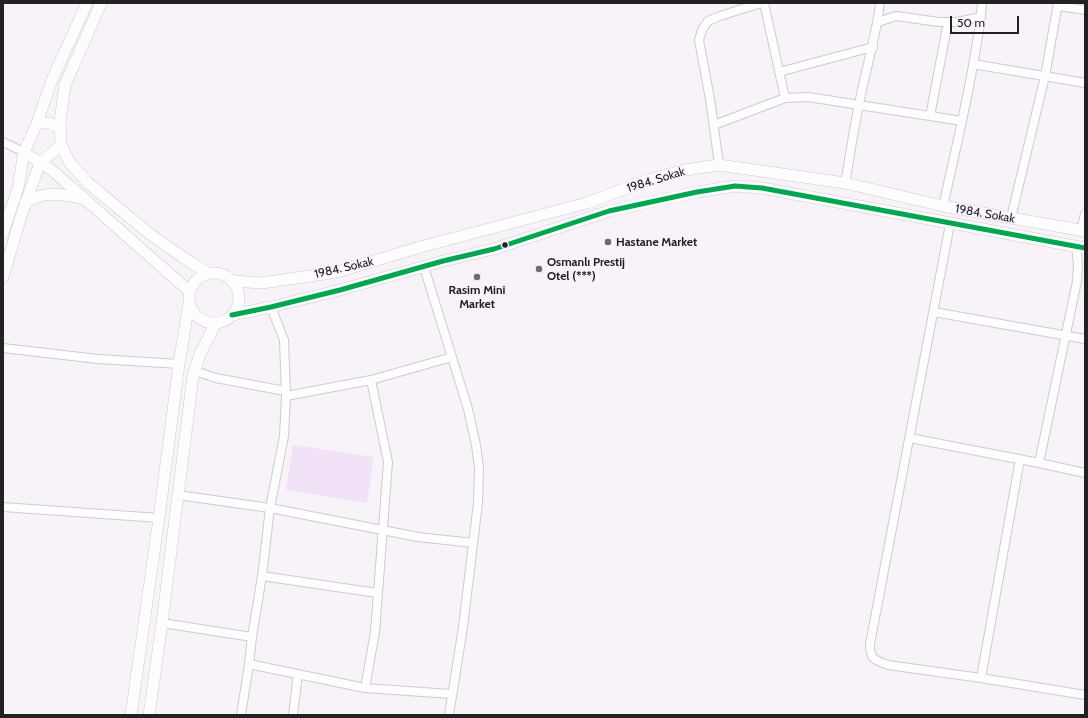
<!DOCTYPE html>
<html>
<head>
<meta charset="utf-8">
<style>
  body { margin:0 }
  #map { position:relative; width:1088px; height:718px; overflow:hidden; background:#f7f3f9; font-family:Cabin,sans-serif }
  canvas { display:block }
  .frame { position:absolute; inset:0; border:4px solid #242125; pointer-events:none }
  .scale { position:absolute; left:950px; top:16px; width:69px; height:18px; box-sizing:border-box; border:2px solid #242125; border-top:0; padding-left:5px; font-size:12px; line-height:14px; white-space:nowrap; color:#242125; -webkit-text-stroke:3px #f8f1fb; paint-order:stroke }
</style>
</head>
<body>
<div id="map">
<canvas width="1088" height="718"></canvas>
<div class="frame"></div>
<div class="scale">50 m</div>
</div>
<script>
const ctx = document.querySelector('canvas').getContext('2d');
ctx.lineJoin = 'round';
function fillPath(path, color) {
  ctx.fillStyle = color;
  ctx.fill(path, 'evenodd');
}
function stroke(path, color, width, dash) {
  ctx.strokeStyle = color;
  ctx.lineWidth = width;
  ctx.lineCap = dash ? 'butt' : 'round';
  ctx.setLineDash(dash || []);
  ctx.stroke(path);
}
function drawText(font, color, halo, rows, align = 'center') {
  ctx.font = font + ' Cabin,sans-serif';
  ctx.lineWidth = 3;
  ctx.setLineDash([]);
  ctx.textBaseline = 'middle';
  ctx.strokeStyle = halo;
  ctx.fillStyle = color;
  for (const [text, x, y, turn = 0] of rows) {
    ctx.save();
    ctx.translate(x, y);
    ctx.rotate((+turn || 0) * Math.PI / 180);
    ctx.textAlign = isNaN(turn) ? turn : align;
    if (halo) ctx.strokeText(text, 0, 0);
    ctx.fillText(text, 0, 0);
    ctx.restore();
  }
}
fillPath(new Path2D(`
  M293 445 374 457 367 503 286 490Z`), '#f1e2f8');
const street = new Path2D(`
  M764 3 785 98
  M1058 6 1085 10
  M878 22 896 16 939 22H957L981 17
  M973 64 1085 83
  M779 72 873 47
  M930 116 948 22
  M714 125 785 98 808 97 962 121
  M3 142 24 152
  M719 165 710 99 699 40 702 30 708 21 720 16 761 3
  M845 183C850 157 853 131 859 105 865 71 876 38 880 3
  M943 206C952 167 961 127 969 87 974 59 980 31 982 3
  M1011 218 1045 76 1058 3
  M950 224 870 644C870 659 874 660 888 665L981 678 1085 695
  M1081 231 1085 214
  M424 267 468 409 476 445 479 468 478 503 463 627 449 715
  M934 312 1085 339
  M3 348 98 359 179 364
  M195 371 216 378 285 391
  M286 396 371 380 452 357
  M910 438 1039 463 1085 473
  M1039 463 1077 281 1078 264 1076 247
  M178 495 270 508 418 537 473 543
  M3 507 159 518
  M262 576 377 593
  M162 623 252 637
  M249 664 365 688 451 694
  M981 678 1020 459
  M365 688 375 632 388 462 377 409 371 380
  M241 715 249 664 252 637 262 576 270 508 284 436 286 396 284 340 271 307
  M293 715 298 674`);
const secondary = new Path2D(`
  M37 123H50L60 128
  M61 145 70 163 88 183 151 235 190 262 208 273
  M24 152 53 171 189 291
  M25 203C43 190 64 194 84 199
  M3 233 18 188 24 152 37 123 52 80 87 3
  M189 298a25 25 0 1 1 50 0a25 25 0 1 1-50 0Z
  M3 277 22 213 40 163 61 145 60 121 65 85 101 3
  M233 281 262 283 337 272 424 246 587 203 648 180 685 170 719 165 845 183 943 206 1085 231
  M232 315 271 307 340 290 443 261 494 249 609 211 697 192 735 186 762 188 1085 248
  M131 715 159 518 179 364 189 303
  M149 715 162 623 193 376 200 354 216 323`);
stroke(street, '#cecbd0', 10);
stroke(secondary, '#cecbd0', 12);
stroke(street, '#fefdfe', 8);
stroke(secondary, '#fefdfe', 11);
stroke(new Path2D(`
  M232 315 271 307 340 290 443 261 494 249 609 211 697 192 735 186 762 188 1085 248`), '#00a651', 5);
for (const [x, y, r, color] of [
  [608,242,4,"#6e6a6f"],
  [505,245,3.5,"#242125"],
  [539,269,4,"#6e6a6f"],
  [477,277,4,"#6e6a6f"]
]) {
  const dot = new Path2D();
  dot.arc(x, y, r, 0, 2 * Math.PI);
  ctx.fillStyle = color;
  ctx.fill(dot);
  stroke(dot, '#f8f1fb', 1.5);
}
drawText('12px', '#242125', '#f8f1fb', [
  ["1984. Sokak",656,180,-17],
  ["1984. Sokak",985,214,10],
  ["1984. Sokak",344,268,-13]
]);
drawText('bold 12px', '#242125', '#f8f1fb', [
  ["Hastane Market",616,242],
  ["Osmanlı Prestij",547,262],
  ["Otel (***)",547,276],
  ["Rasim Mini",477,290,"center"],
  ["Market",477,304,"center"]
], 'left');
</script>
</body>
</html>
